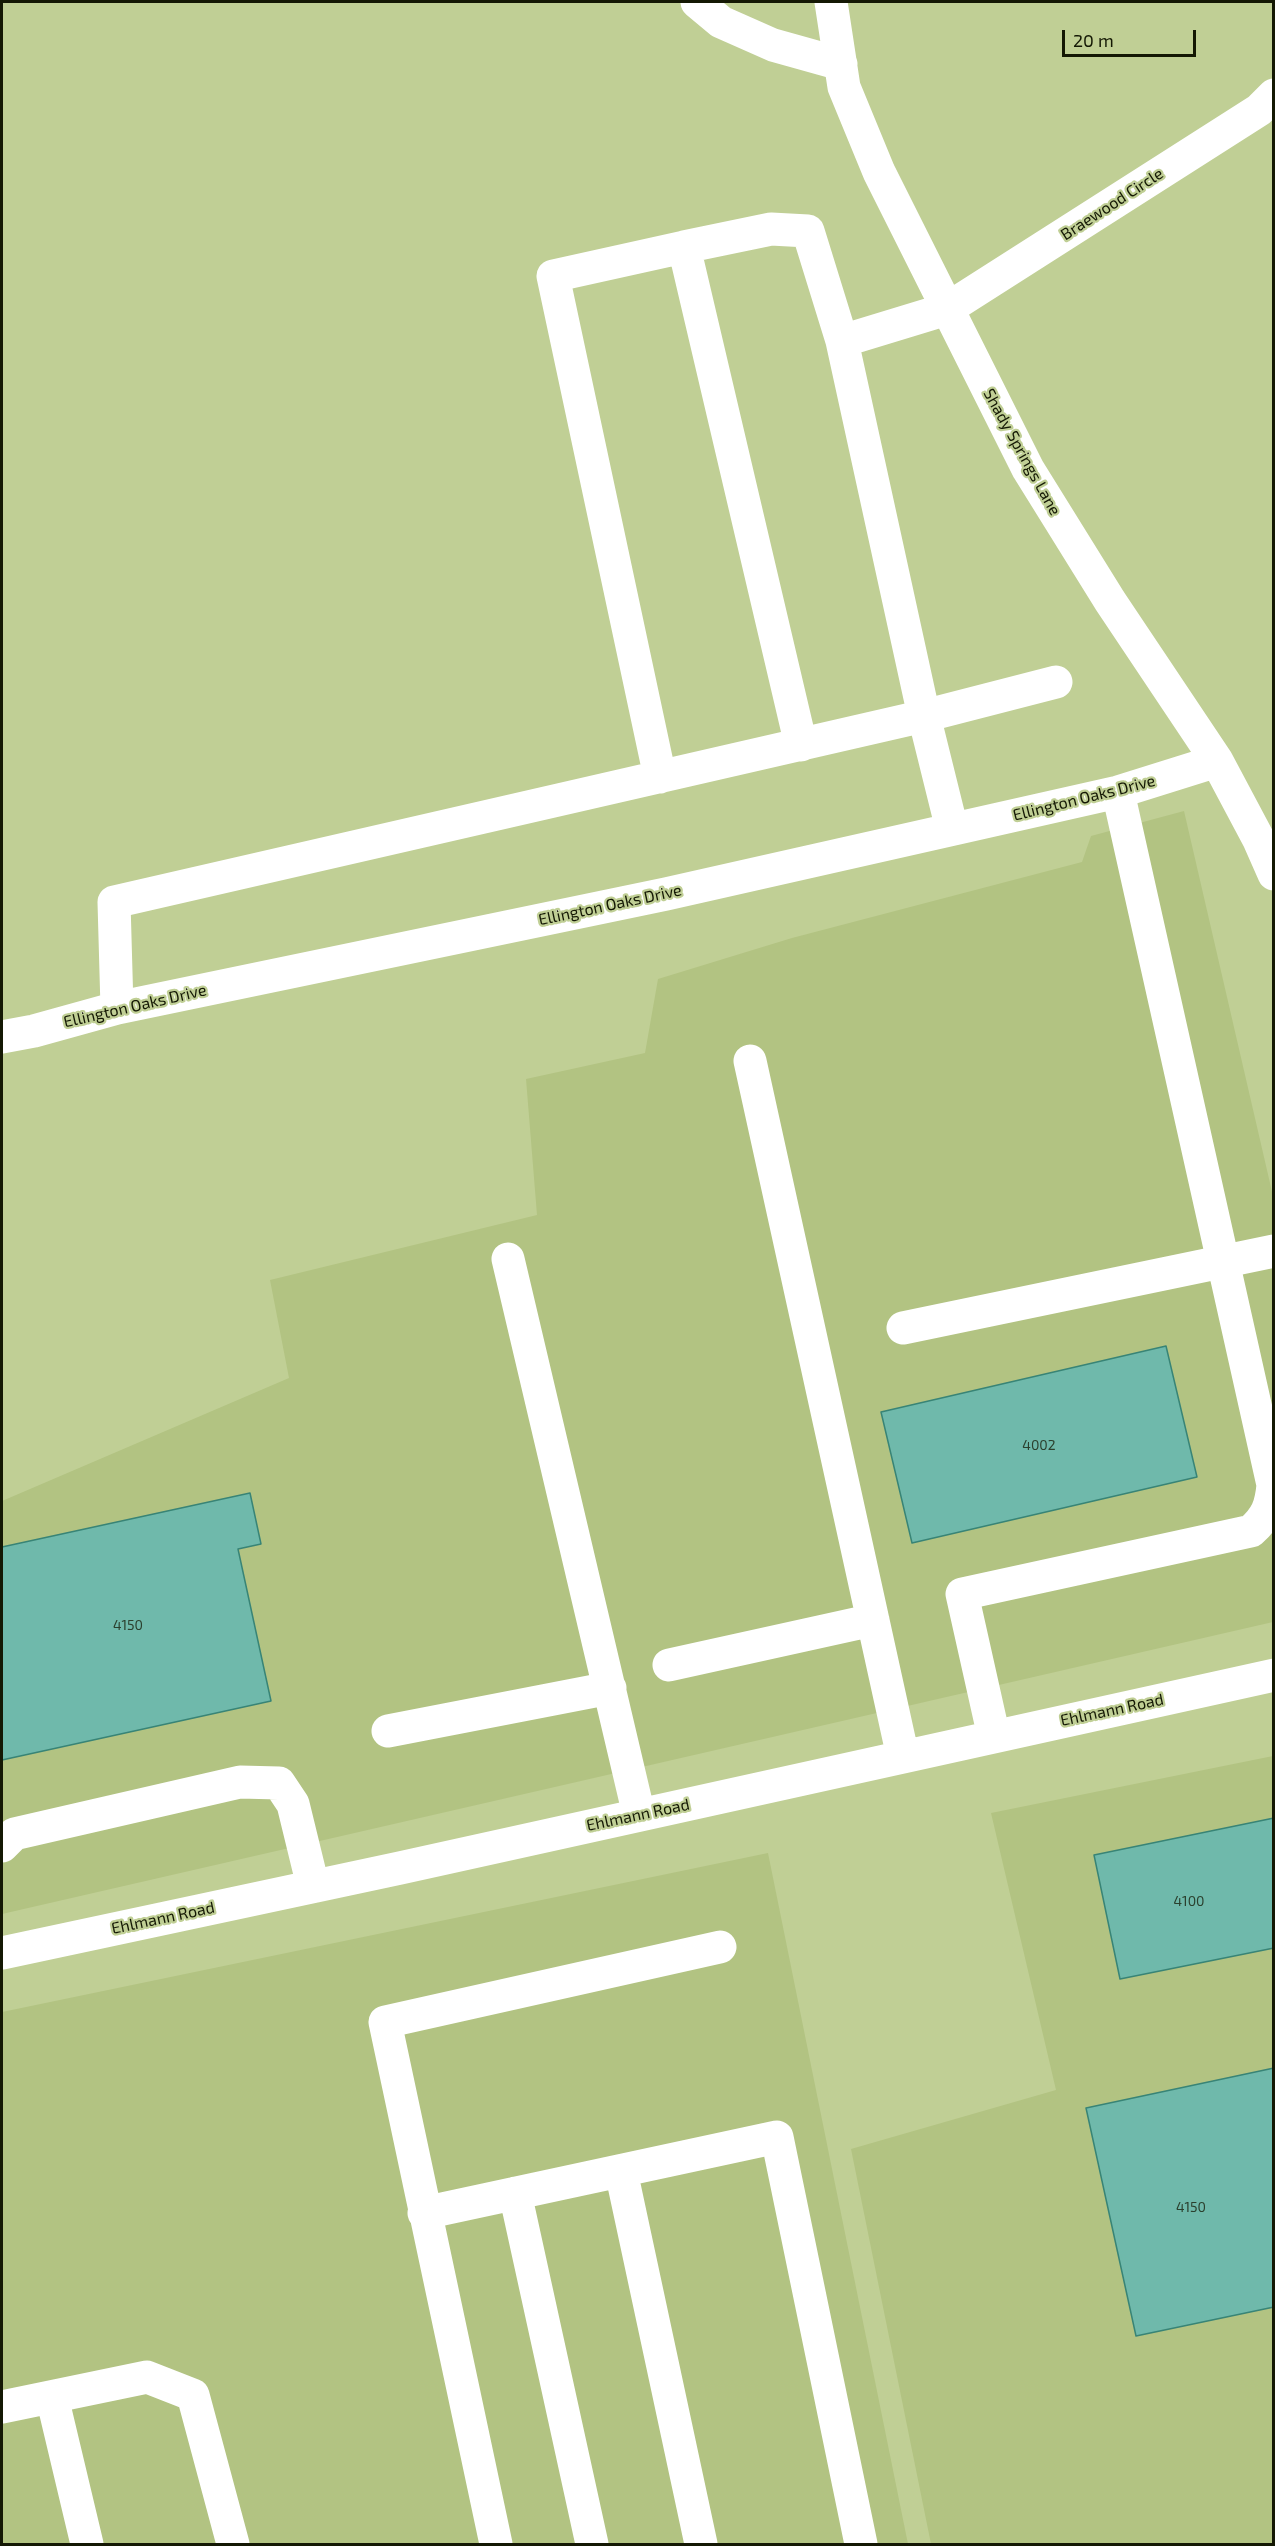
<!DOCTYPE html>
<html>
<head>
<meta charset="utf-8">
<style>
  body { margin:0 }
  #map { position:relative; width:1275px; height:2546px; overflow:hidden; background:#c0cf95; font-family:"Exo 2",sans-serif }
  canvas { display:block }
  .frame { position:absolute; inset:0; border:3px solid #141804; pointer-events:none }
  .scale { position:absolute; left:1062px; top:30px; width:134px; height:27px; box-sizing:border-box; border:3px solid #141804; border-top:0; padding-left:8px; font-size:18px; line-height:21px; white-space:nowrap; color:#141804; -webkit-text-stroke:4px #c0cf95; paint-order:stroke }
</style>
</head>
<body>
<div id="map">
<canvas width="1275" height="2546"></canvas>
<div class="frame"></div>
<div class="scale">20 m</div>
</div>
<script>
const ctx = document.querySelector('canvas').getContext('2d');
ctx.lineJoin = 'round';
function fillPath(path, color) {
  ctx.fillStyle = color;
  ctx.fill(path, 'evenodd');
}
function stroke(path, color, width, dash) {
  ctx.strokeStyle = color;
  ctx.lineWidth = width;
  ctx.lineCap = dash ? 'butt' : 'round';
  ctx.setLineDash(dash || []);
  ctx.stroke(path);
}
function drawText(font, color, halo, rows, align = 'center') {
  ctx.font = font + ' "Exo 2",sans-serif';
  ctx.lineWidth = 4.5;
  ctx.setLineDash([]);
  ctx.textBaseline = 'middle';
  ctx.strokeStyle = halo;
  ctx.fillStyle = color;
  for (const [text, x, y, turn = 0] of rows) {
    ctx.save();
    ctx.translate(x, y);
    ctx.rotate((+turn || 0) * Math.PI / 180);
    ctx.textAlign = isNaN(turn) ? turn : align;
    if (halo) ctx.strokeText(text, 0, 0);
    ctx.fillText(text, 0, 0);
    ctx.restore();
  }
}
fillPath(new Path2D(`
  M1184 811 1273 1196V1622L2 1914V1501L289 1378 270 1280 537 1215 526 1079 645 1053 658 979 792 938 1082 862 1091 836Z
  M1273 1756V2544H931L851 2149 1056 2090 991 1813Z
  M768 1853 908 2544H2V2012Z`), '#b2c382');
const building = new Path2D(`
  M1166 1346 1197 1477 912 1543 881 1412Z
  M250 1493 261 1544 238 1549 271 1701 2 1760V1547Z
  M1274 1818V1948L1120 1979 1094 1855Z
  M1274 2068V2307L1136 2336 1086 2108Z`);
fillPath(building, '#6fb9ab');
stroke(building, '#388476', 1.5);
stroke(new Path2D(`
  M697 2 721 22 773 45 841 64
  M831 2 844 87 879 172 1028 469 1110 601 1217 761 1259 840 1274 874
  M842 341 947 309 1259 110 1274 95
  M660 777 553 276 684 247
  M952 829 924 716 1056 682
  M117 1008 114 902 924 716 842 341 808 231 771 229 684 247 801 745
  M2 1037 34 1031 117 1008 666 894 1118 792 1217 761
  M750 1061 903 1757
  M508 1259 639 1815
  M903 1328 1274 1251
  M669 1665 873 1620
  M388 1731 610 1688
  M994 1737 962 1594 1251 1531C1267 1517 1271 1506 1273 1485L1118 792
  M2 1846 14 1834 240 1782 279 1783 293 1804 313 1886
  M2 1953 400 1868 1274 1675
  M621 2171 701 2544
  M515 2193 592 2544
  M424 2213 777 2137 861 2544
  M52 2397 87 2544
  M2 2407 147 2377 193 2395 233 2544
  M496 2544 385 2022 720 1947`), '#fff', 33);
drawText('14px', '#2b402e', null, [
  ["4002",1039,1445],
  ["4150",128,1625],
  ["4100",1189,1901],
  ["4150",1191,2207]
]);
drawText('16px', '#141804', '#c0cf95', [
  ["Braewood Circle",1112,204,-33],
  ["Shady Springs Lane",1022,452,61],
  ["Ellington Oaks Drive",1084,798,-14],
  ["Ellington Oaks Drive",610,905,-12],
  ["Ellington Oaks Drive",135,1006,-13],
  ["Ehlmann Road",1112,1710,-12],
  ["Ehlmann Road",638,1815,-12],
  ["Ehlmann Road",163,1918,-12]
]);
</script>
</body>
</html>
